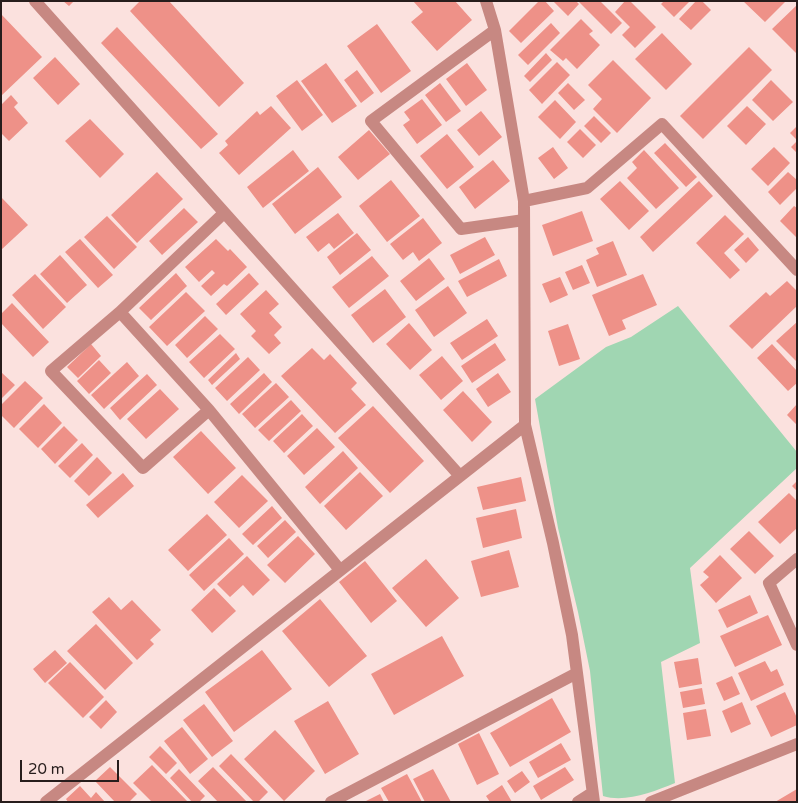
<!DOCTYPE html>
<html>
<head>
<meta charset="utf-8">
<style>
  body { margin:0 }
  #map { position:relative; width:798px; height:803px; overflow:hidden; background:#fbe1de; font-family:"Varela Round",sans-serif }
  canvas { display:block }
  .frame { position:absolute; inset:0; border:2px solid #271d1c; pointer-events:none }
  .scale { position:absolute; left:20px; top:760px; width:99px; height:22px; box-sizing:border-box; border:2px solid #271d1c; border-top:0; padding-left:6px; font-size:15px; line-height:18px; white-space:nowrap; color:#271d1c; -webkit-text-stroke:4px #fbe1de; paint-order:stroke }
</style>
</head>
<body>
<div id="map">
<canvas width="798" height="803"></canvas>
<div class="frame"></div>
<div class="scale">20 m</div>
</div>
<script>
const ctx = document.querySelector('canvas').getContext('2d');
ctx.lineJoin = 'round';
function fillPath(path, color) {
  ctx.fillStyle = color;
  ctx.fill(path, 'evenodd');
}
function stroke(path, color, width, dash) {
  ctx.strokeStyle = color;
  ctx.lineWidth = width;
  ctx.lineCap = dash ? 'butt' : 'round';
  ctx.setLineDash(dash || []);
  ctx.stroke(path);
}
fillPath(new Path2D(`
  M678 306 797 452V468L690 568 700 643 661 662 675 783C653 792 625 803 603 796L590 671 578 612 558 528 535 399 606 347 631 337Z`), '#a0d6b2');
fillPath(new Path2D(`
  M63 1H74L69 6Z
  M140 1H169L244 83 219 107 130 11Z
  M413 1H455L472 20 437 51 411 22 423 12Z
  M539 1H545L554 11 521 43 509 31Z
  M553 1H576L579 4 568 16Z
  M578 1H600L622 23 611 34Z
  M625 1H630L656 27 635 48 622 35 630 27 615 12Z
  M664 1H690L674 17 661 4Z
  M696 1H702L711 10 691 30 679 19Z
  M743 1H786L765 22Z
  M797 5V54L772 29Z
  M1 14 42 57 1 96Z
  M581 19 593 31 589 34 600 45 577 69 566 58 563 61 550 50Z
  M551 23 560 33 528 65 518 55Z
  M377 24 411 71 381 93 347 46Z
  M117 27 218 134 201 149 101 43Z
  M662 33 692 64 666 90 635 59Z
  M749 47 772 70 703 139 680 116Z
  M546 53 552 60 530 82 524 76Z
  M55 57 80 84 58 105 33 78Z
  M613 60 651 98 617 133 593 109 602 99 588 85Z
  M557 62 570 75 542 104 529 90Z
  M326 63 357 106 332 123 301 81Z
  M467 63 487 90 466 106 446 79Z
  M357 70 374 93 361 103 344 80Z
  M297 80 323 115 302 131 276 96Z
  M771 80 793 102 773 121 752 100Z
  M440 83 461 111 446 122 425 95Z
  M568 83 585 100 574 110 558 93Z
  M11 95 18 103 14 107 28 123 9 141 1 133V105Z
  M422 99 442 125 417 144 403 125 410 120 404 112Z
  M555 100 576 122 560 139 538 117Z
  M271 106 291 128 239 175 219 153 228 145 225 141 257 111 260 115Z
  M747 106 766 124 746 145 727 126Z
  M481 111 502 137 479 156 457 130Z
  M594 116 611 133 601 143 584 126Z
  M90 119 124 154 100 178 65 141Z
  M797 126V140L790 133Z
  M580 129 596 145 583 158 567 142Z
  M369 130 390 154 358 180 338 157Z
  M447 134 474 167 447 189 420 156Z
  M797 141V153L791 147Z
  M665 143 697 177 686 187 654 153Z
  M553 147 568 168 554 179 538 158Z
  M774 147 790 163 768 186 751 169Z
  M293 150 309 171 263 208 247 187Z
  M644 150 679 188 656 209 627 178 637 168 632 162Z
  M493 160 510 181 475 209 459 187Z
  M318 167 342 197 295 234 272 204Z
  M157 172 183 199 137 243 111 215Z
  M788 172 797 180V188L780 205 768 192Z
  M391 180 420 216 387 242 359 206Z
  M620 181 649 211 629 230 600 199Z
  M699 181 713 196 653 252 640 237Z
  M1 197 28 225 1 250Z
  M794 206 797 208V238L780 221Z
  M184 208 198 222 162 255 149 241Z
  M582 211 593 241 553 256 542 225Z
  M338 213 354 233 334 249 329 243 318 252 306 237Z
  M725 215 744 234 724 253 740 270 730 279 696 243Z
  M107 216 137 247 114 269 84 237Z
  M423 218 442 243 419 261 413 252 403 260 390 244Z
  M357 233 371 250 340 275 327 257Z
  M485 237 495 255 460 274 450 255Z
  M748 237 759 250 746 263 734 250Z
  M80 239 113 275 98 288 65 252Z
  M216 239 228 251 230 249 247 267 227 286 224 284 211 296 201 286 215 273 212 270 199 282 185 267Z
  M613 241 627 275 597 287 586 260 599 254 596 248Z
  M60 255 87 285 67 303 40 274Z
  M372 256 389 276 349 308 332 287Z
  M429 258 445 279 416 301 400 281Z
  M499 259 507 276 467 297 458 281Z
  M582 265 590 283 573 290 565 272Z
  M176 273 187 286 151 320 139 308Z
  M249 273 259 284 226 315 216 304Z
  M35 274 66 307 43 329 12 295Z
  M643 274 657 305 622 320 626 329 609 336 592 295Z
  M560 277 568 295 550 303 542 284Z
  M787 281 797 291V306L752 349 729 326 766 292 770 296Z
  M448 286 467 313 434 337 415 310Z
  M385 289 406 317 373 343 351 315Z
  M266 290 279 304 269 313 282 327 274 335 281 343 269 354 251 336 256 331 240 314Z
  M186 292 205 311 167 346 149 327Z
  M12 303 49 342 33 357 1 323V314Z
  M205 316 218 329 187 358 175 345Z
  M487 319 498 336 462 360 450 343Z
  M797 322V362L776 341Z
  M409 323 432 350 410 370 386 344Z
  M568 324 580 359 559 366 548 331Z
  M220 334 235 349 204 378 189 362Z
  M495 343 506 360 472 383 461 366Z
  M91 344 101 356 78 378 67 367Z
  M772 344 797 371V383L788 391 757 358Z
  M312 348 324 360 330 354 357 383 351 389 366 405 335 433 281 376Z
  M236 353 240 359 212 385 208 380Z
  M442 356 463 381 441 400 419 375Z
  M248 357 260 370 227 401 215 388Z
  M99 360 111 373 89 394 77 381Z
  M127 362 139 376 104 409 91 395Z
  M1 372 15 385 1 399Z
  M264 373 272 382 239 414 230 404Z
  M498 373 511 392 488 407 476 389Z
  M147 374 157 385 120 420 110 408Z
  M25 381 43 398 14 428 1 415V405Z
  M276 383 289 397 255 428 242 414Z
  M160 389 179 409 146 439 127 419Z
  M463 391 492 422 472 442 443 410Z
  M291 400 301 411 269 441 258 430Z
  M44 404 62 423 38 448 19 429Z
  M797 404V425L787 415Z
  M373 406 424 461 390 493 338 438Z
  M302 414 313 426 284 453 273 441Z
  M64 426 78 440 55 464 41 449Z
  M317 428 335 447 304 475 287 456Z
  M201 431 236 468 208 494 173 457Z
  M82 443 93 455 70 478 58 466Z
  M343 451 358 468 320 504 305 487Z
  M97 457 112 473 89 496 74 481Z
  M360 472 383 496 346 530 324 506Z
  M123 473 134 486 98 518 86 505Z
  M242 475 268 501 239 528 214 502Z
  M521 477 526 501 483 510 477 487Z
  M797 481V491L792 486Z
  M789 493 797 501V528L780 544 758 522Z
  M272 506 282 518 253 545 242 534Z
  M516 509 522 538 483 548 476 518Z
  M207 514 227 535 188 571 168 550Z
  M285 520 296 532 268 558 257 546Z
  M749 531 774 556 755 574 730 549Z
  M298 536 315 554 285 583 267 565Z
  M229 538 244 554 204 591 189 575Z
  M509 550 519 587 481 597 471 561Z
  M720 555 742 578 716 603 700 585 709 577 703 572Z
  M247 556 270 580 253 596 243 585 230 597 217 584Z
  M426 559 459 598 426 627 392 588Z
  M365 561 397 601 371 623 339 582Z
  M214 588 236 611 212 633 191 610Z
  M750 595 758 613 727 628 718 610Z
  M109 597 121 610 132 600 161 630 150 640 154 644 137 660 92 612Z
  M320 599 367 656 329 687 282 631Z
  M768 615 782 645 735 667 720 636Z
  M96 624 133 663 105 690 67 651Z
  M442 636 464 676 394 715 371 674Z
  M55 650 67 663 45 683 33 669Z
  M262 650 292 689 234 732 205 692Z
  M698 658 702 684 679 688 674 662Z
  M765 661 771 672 777 669 784 685 751 701 738 673Z
  M70 662 104 697 83 718 48 683Z
  M732 676 740 694 724 701 716 683Z
  M702 688 705 704 683 708 680 692Z
  M785 692 797 718V725L771 737 756 706Z
  M552 698 571 732 510 767 490 733Z
  M106 700 117 712 101 729 89 717Z
  M328 701 359 754 325 774 294 721Z
  M742 702 751 724 731 733 722 711Z
  M204 704 233 741 212 757 183 720Z
  M706 709 711 736 687 740 683 713Z
  M182 727 208 759 190 774 164 741Z
  M275 730 315 771 284 801 244 759Z
  M479 733 499 774 477 785 458 744Z
  M561 743 571 760 538 778 529 762Z
  M160 746 177 763 166 774 149 757Z
  M231 754 268 792 258 802H254L219 766Z
  M152 765 188 802H152L133 783Z
  M110 767 137 794 129 802H115L95 781Z
  M213 767 247 802H218L198 781Z
  M565 767 574 780 541 800 533 786Z
  M179 769 205 796 199 802H192L170 778Z
  M433 769 451 802H425L413 779Z
  M522 771 530 782 515 793 507 781Z
  M407 774 422 802H389L381 788Z
  M502 785 512 802H490L486 796Z
  M80 786 91 798 96 792 105 802H68L66 799Z
  M797 789V802H775Z
  M380 794 384 802H364Z`), '#ee9188');
stroke(new Path2D(`
  M35 1 460 476
  M486 1 495 30 524 201 525 425 553 543 572 635 594 802
  M495 30 371 121 461 229 524 220
  M524 201 587 188 662 124 797 270
  M120 312 209 410 340 570
  M209 410 143 468 51 371 120 312 224 213
  M797 559 769 583 797 645
  M46 802 525 425
  M331 802 577 673
  M578 802 592 793
  M651 802 797 744`), '#c78882', 12);
</script>
</body>
</html>
